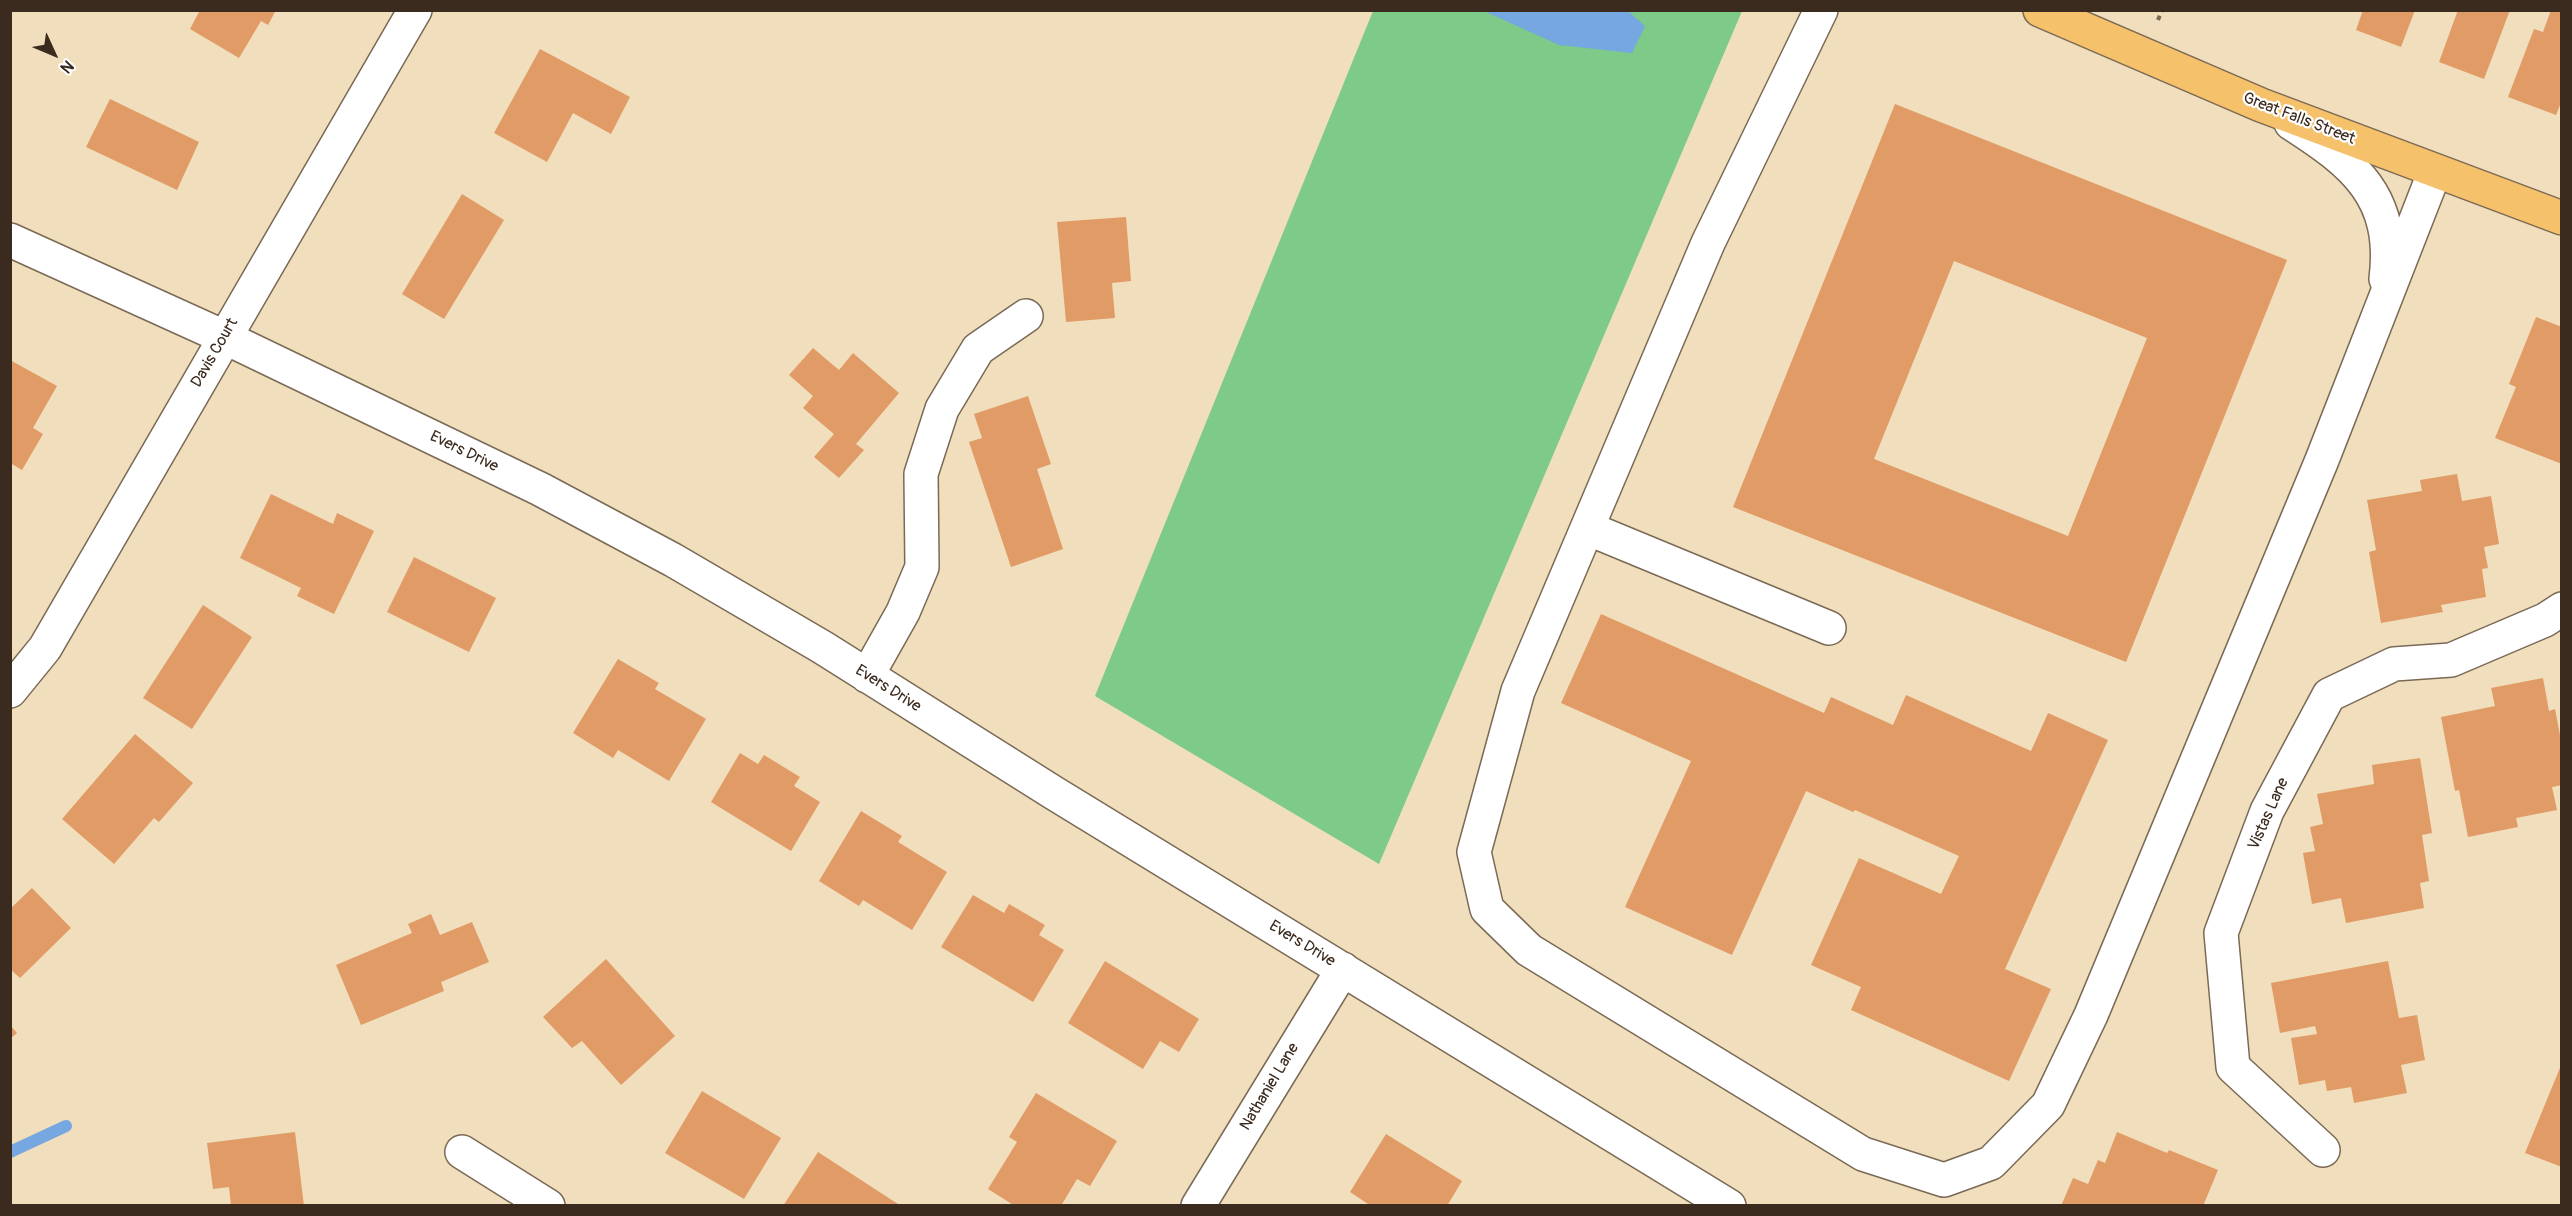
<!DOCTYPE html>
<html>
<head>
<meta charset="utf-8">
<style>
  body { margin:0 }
  #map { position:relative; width:2572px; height:1216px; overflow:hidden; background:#f0debc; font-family:Pangolin,sans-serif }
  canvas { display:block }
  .frame { position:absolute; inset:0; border:12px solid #3b2a1e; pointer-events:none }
  .north { position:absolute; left:24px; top:24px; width:60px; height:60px; -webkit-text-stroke:4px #fff; paint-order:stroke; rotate:134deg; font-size:16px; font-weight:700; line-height:24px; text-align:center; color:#3b2a1e }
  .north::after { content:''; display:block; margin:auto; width:21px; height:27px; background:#3b2a1e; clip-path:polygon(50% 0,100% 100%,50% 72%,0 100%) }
</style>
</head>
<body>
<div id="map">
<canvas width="2572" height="1216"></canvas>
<div class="frame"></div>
<div class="north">N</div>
</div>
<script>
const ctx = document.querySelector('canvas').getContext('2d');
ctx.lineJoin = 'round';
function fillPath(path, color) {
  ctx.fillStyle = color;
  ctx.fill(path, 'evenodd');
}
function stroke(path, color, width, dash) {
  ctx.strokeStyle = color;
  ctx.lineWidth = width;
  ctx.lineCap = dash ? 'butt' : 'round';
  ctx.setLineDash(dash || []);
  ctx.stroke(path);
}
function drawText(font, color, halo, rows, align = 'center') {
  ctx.font = font + ' Pangolin,sans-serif';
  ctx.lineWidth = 4.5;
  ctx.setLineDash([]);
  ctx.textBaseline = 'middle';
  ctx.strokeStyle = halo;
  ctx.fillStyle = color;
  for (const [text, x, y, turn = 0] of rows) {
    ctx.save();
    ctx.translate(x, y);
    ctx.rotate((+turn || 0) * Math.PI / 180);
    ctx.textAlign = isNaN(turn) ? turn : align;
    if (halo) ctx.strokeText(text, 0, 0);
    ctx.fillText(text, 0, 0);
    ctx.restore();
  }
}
fillPath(new Path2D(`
  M1373 11H1742L1379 864 1095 696Z`), '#7dca89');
fillPath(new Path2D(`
  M1484 11H1628L1645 26 1632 53 1559 45Z`), '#76a7e1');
stroke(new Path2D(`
  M10 1152 66 1126`), '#76a7e1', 12);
fillPath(new Path2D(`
  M200 10H276L268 25 261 21 239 58 190 29Z
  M2363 10H2415L2401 47 2356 30Z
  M2458 10H2510L2484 79 2439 62Z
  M2551 10H2562V100L2556 115 2508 97 2534 29 2543 32Z
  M540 49 630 97 611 134 573 113 547 162 494 133Z
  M110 99 199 142 177 190 86 147Z
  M1895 104 2287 260 2126 662 1733 507ZM1954 261 2147 338 2068 536 1874 459Z
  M462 194 504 220 444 319 402 294Z
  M1126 217 1131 281 1112 283 1115 318 1066 322 1057 222Z
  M2536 317 2562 327V464L2495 438 2516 387 2509 384Z
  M813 348 839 370 853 353 899 393 856 444 864 450 839 478 814 457 834 434 803 408 813 396 789 375Z
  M10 360 57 386 33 428 43 434 22 470 12 464 10 468Z
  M1028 396 1051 464 1037 469 1063 549 1011 567 969 442 982 438 974 414Z
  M2457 474 2462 501 2491 496 2499 544 2484 547 2488 568 2482 569 2486 597 2441 605 2443 612 2381 623 2369 552 2376 550 2367 500 2422 491 2420 480Z
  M271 494 333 524 337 513 374 531 334 614 297 596 301 588 240 558Z
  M414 557 496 598 469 652 387 612Z
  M203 605 252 637 192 729 143 698Z
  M1601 614 1824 713 1831 697 1893 725 1906 695 2031 751 2048 713 2108 740 2005 969 2051 989 2009 1081 1851 1010 1861 987 1811 965 1859 858 1941 894 1959 856 1855 810 1853 812 1806 791 1732 955 1625 907 1691 761 1561 703Z
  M618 659 659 683 655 689 706 719 669 781 618 750 613 758 573 733Z
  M2543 678 2549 711 2555 709 2560 735 2562 734V785L2552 787 2557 810 2516 818 2518 827 2468 837 2459 790 2455 791 2441 717 2495 706 2491 688Z
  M135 734 193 783 159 822 154 818 114 864 62 819Z
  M740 753 758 764 764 755 800 777 794 786 820 802 791 851 711 802Z
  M2420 758 2432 833 2422 835 2429 881 2420 883 2424 908 2346 923 2341 898 2312 904 2303 853 2315 851 2310 827 2323 824 2317 794 2374 784 2372 765Z
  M861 811 902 836 898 842 947 872 912 930 863 900 859 906 819 881Z
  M32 888 71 928 20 978 10 969V909Z
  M973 895 1004 913 1009 904 1045 925 1039 935 1064 950 1033 1002 941 947Z
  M431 914 440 935 472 922 489 962 441 982 444 991 361 1025 336 965 412 933 408 924Z
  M606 959 675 1036 621 1085 582 1041 572 1048 543 1017Z
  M1105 961 1199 1019 1179 1052 1160 1041 1143 1069 1068 1023Z
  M2388 961 2399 1018 2417 1015 2425 1060 2401 1065 2407 1093 2354 1103 2351 1087 2327 1091 2325 1080 2299 1085 2291 1038 2317 1034 2315 1026 2280 1033 2271 983Z
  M10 1025 17 1033 10 1039Z
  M2562 1063V1167L2525 1153Z
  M702 1091 781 1138 744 1199 665 1153Z
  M1036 1093 1117 1141 1090 1186 1077 1179 1061 1206H1015L988 1189 1017 1142 1009 1137Z
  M295 1132 304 1206H231L229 1187 213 1189 207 1143Z
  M2117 1132 2167 1153 2169 1150 2218 1170 2203 1206H2061L2073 1178 2088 1184 2098 1160 2105 1163Z
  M1386 1134 1462 1181 1447 1206H1371L1350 1192Z
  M818 1152 901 1206H783Z`), '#e19b66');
const minor = new Path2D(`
  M1821 10 1708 243 1518 691 1474 852 1487 909 1529 950 1863 1154 1944 1180 1991 1163 2048 1105 2091 1015 2322 460 2435 171
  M2291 123C2355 164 2396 197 2386 279
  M10 240 224 337 540 489 673 560 822 647 1054 793 1729 1206
  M1587 528 1829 628
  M867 676 903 612 922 567 921 474 942 409 978 349 1026 316
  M10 691 45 648 415 10
  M2323 1150 2233 1067 2221 933 2267 811 2329 695 2394 664 2451 660 2545 620 2562 609
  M462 1152 548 1206
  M1198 1206 1343 969`);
const major = new Path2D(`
  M2040 10 2261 105 2562 218`);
stroke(minor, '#7a6955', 36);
stroke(major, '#7a6955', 36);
stroke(new Path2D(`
  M2158 20 2162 10`), '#7a6955', 4, [4.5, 4.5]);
stroke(minor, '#fff', 33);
stroke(major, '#f5c16b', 33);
drawText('16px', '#3b2a1e', '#fff', [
  ["Great Falls Street",2299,119,21],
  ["Davis Court",215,353,-60],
  ["Evers Drive",464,452,26],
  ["Evers Drive",888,689,32],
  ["Vistas Lane",2269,814,-66],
  ["Evers Drive",1302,944,31],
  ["Nathaniel Lane",1270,1087,-59]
]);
</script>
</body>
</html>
